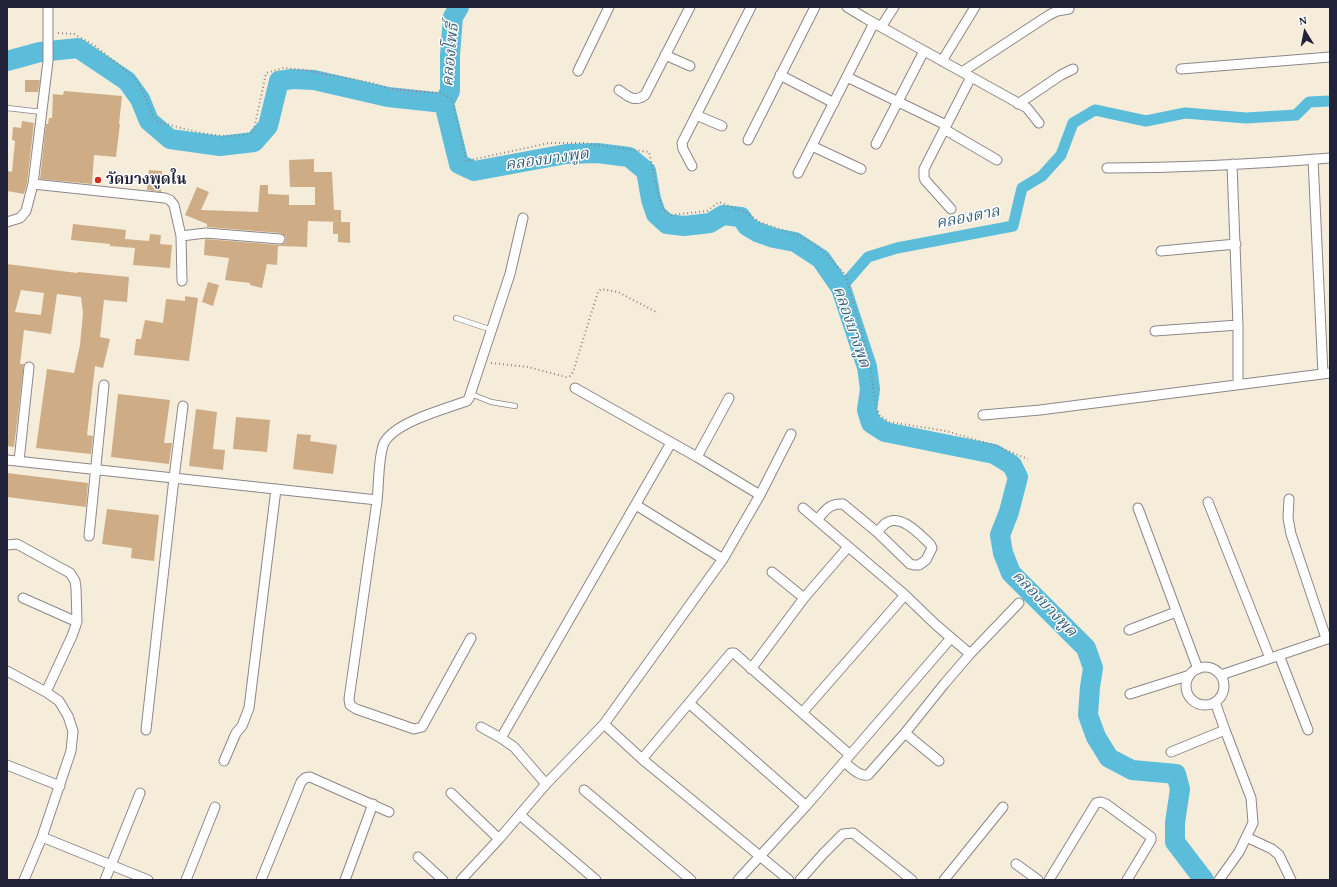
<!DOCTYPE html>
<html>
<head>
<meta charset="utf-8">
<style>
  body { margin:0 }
  #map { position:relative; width:1337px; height:887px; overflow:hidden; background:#f6ecda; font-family:"Gentium Book Plus",serif }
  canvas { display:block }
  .frame { position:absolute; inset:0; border:8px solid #22223b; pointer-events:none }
  .north { position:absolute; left:1285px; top:12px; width:40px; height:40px; -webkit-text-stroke:3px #fff; paint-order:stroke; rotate:350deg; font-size:11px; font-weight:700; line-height:16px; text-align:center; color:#22223b }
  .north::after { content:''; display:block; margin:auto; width:14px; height:18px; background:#22223b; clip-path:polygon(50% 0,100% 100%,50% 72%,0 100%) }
</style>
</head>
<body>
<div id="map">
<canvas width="1337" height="887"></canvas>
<div class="frame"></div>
<div class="north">N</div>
</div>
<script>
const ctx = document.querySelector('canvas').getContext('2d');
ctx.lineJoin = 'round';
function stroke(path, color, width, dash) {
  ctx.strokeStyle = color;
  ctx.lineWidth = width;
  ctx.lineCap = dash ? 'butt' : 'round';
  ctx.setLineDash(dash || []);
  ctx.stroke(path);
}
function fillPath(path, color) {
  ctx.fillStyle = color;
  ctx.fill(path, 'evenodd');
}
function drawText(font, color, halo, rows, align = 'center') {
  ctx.font = font + ' "Gentium Book Plus","Noto Serif Thai",serif';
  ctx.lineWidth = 3;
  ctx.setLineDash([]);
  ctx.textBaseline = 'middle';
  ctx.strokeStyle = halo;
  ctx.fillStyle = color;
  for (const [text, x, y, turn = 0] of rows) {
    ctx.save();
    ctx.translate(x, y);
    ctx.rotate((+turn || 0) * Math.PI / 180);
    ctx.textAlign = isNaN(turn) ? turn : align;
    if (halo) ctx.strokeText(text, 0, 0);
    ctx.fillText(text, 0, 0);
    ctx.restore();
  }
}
stroke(new Path2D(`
  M841 288 868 257 897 248 1013 226 1022 188 1042 176 1061 155 1073 123 1095 110 1146 121 1185 113 1246 118 1296 115 1309 102 1330 101`), '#5bbdda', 11);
stroke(new Path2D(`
  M7 61 40 52 78 48 127 81 140 99 149 121 170 139 220 146 254 142 268 126 279 81 292 79 314 80 388 97 444 103 459 164 474 171 566 154 597 153 629 157 646 171 651 199 656 214 667 224 684 226 710 223 723 215 741 217 747 226 757 232 774 238 795 242 821 259 841 288 867 367 870 389 867 410 871 423 885 432 994 454 1012 465 1018 477 1009 512 1000 535 1003 553 1011 573 1086 648 1093 668 1090 687 1088 715 1096 737 1109 758 1132 770 1176 774 1180 789 1175 823V842L1204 880
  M444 103 450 91V55L453 17 459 7`), '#5bbdda', 20);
fillPath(new Path2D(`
  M25 80H40L38 92H25Z
  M64 91 122 96 119 124H120L116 157 94 155 92 184 40 179 46 124H48L49 118H52L53 94 63 95Z
  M22 121 34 123 27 183 24 194 7 191V171L12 172 15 141 12 140 13 127 21 128Z
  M314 159V172H332L334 210H341V222L308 221 307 247 278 246 277 265 267 264 262 288 250 285V283L225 280 229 258 204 255 205 239 280 245 285 243 286 237 280 233 207 227V224L185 215 197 187 209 192 201 210 258 212 260 185H268V194L289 195V205H315V187H290L289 160Z
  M149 170 162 171 161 192 147 190Z
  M333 222H350V243L338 242V234H333Z
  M73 224 126 230 125 239 149 241 150 234 161 235 160 244 172 245 170 268 133 265 135 248 110 246V244L71 240Z
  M7 264 77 273 78 272 129 277 127 302 104 300 100 337 110 339 103 368 95 366 87 435 93 436 91 454 36 448 47 369 74 373 80 345 83 313 81 297 57 294 51 334 24 330 20 364H24L14 447 7 446ZM21 290 44 293 41 315 15 312Z
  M208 282 219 285 213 306 202 302Z
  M185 296 198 298 189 361 134 355 136 339H141L145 320 163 323 166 299 185 301Z
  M118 394 170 400 164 443H172L169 464 111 457Z
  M196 409 217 412 213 449 225 450 223 470 189 466Z
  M236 417 270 420 267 452 233 449Z
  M297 434 311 435 310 441 337 445 333 474 293 469Z
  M7 473 88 483 86 507 7 497Z
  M107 509 159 515 154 561 131 558 132 548 102 544Z`), '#cead86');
const service = new Path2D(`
  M7 108 42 112
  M456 318 492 330
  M471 394 491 402 515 406`);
const minor = new Path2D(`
  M847 7 865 18 1027 108 1039 123
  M881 27 894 7
  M665 55 690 66
  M942 61 975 7
  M1181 69 1330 57
  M578 71 609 7
  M962 72 1049 15 1057 11 1069 9
  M780 75 834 103
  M847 77 946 125
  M619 90C628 96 634 103 645 95L690 7
  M1018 104 1061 75 1073 69
  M696 115 722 126
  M944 129 997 160
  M748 140 815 7
  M876 144 924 51
  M812 146 861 169
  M1313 159 1323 374
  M1232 164 1238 325V384
  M692 166 683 149 682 143 751 7
  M1107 168C1182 168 1256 164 1330 158
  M798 173 874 23
  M33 184 165 198 170 200 174 205 181 236 182 281
  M951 209 925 180 924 177V169L971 77
  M7 222 20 218 26 211 33 184 48 61V7
  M181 236 206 233 280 239
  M1161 251 1236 244
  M1155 331 1238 325
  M575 388 697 457 760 495
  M983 415 1040 410 1330 373
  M697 457 729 398
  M7 460 377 500
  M19 461 29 367
  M1289 499 1288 518 1291 534 1326 638
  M1208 502 1270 658
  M636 505 723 559
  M803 508 905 595 935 624 970 654
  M1138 508 1198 669
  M817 520C825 511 829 503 843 504L877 532 910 564 914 565H919L926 560 932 548 930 544C920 535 901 513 886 523 883 525 880 529 877 532
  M89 536 104 385
  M7 545 17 544 70 573 75 581 76 588 77 622 72 636 46 692
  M772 572 804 598
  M23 598 77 622
  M1129 630 1176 612
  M471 638 422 727 414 729 356 709 350 705 349 699C358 633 368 567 377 501 379 485 378 457 384 443 395 422 445 409 467 401L469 398 510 274 523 218
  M1279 655 1308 730
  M1186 686a19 19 0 1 1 38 0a19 19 0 1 1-38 0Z
  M751 669 804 598 848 547
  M7 671 46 692 59 701 68 716 73 731 71 751 42 837 24 880
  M1221 675 1330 638
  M1130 694 1190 675
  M1215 702 1225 730 1251 798 1253 823 1239 852 1219 880
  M690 704 806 806
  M802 713 905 595
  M604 724 642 759 789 880
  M481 727 501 738
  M146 730 174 478 183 406
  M905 733 939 761
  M1171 752 1225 730
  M642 759 731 653H734L850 755
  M224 761 236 733 242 726 249 708 276 489
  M844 762C851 767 859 777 868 775L905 733 945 683 970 654 1019 603
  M7 765 60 786
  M546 784 514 747 501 738 671 443
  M584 790 691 880
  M451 793 499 839
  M520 815 596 880
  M42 837 148 880
  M1246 837 1272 849 1279 855 1291 880
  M418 857 443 880
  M1016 864 1038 880
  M105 880 140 793
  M186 880 215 807
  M261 880 301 782 305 778 310 777 389 812
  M345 880 373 804
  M461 880 499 839 546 784 604 724 723 559 760 495 791 434
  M738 880 806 806 951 638
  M800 880 824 853 843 834 853 833 912 880
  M944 880 1003 807
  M1049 880 1096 803 1101 802 1106 804 1151 837V840L1127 880`);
stroke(service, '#8c878a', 6);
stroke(minor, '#8c878a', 11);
stroke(new Path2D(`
  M58 33 74 34 94 45 136 79 145 96 153 116 158 122C187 129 223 142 252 133L255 125 266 73 284 68 305 70 372 83 391 89 440 93 452 99 466 161 549 143H584L649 152 659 199 664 211 671 215 707 211 719 202 745 212 760 222 802 237 817 246 845 274 869 358 876 407 880 416 890 422 946 431 996 446 1028 459
  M491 363 528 367 566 377 570 376 573 372 598 292 601 289 618 292 658 313`), '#8c878a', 2, [1, 3]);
stroke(service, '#fff', 4.5);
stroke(minor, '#fff', 9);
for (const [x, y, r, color] of [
  [98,180,4,"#c8321e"]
]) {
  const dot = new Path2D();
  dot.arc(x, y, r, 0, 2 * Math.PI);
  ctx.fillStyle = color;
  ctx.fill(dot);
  stroke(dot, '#fff', 1.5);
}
drawText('bold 15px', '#22223b', '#fff', [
  ["วัดบางพูดใน",106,180]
], 'left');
drawText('italic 16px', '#39607b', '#fff', [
  ["คลองโพธิ์",451,55,-85],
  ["คลองบางพูด",547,160,-8],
  ["คลองตาล",968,218,-11],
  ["คลองบางพูด",851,327,71],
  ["คลองบางพูด",1044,604,46]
]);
</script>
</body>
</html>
